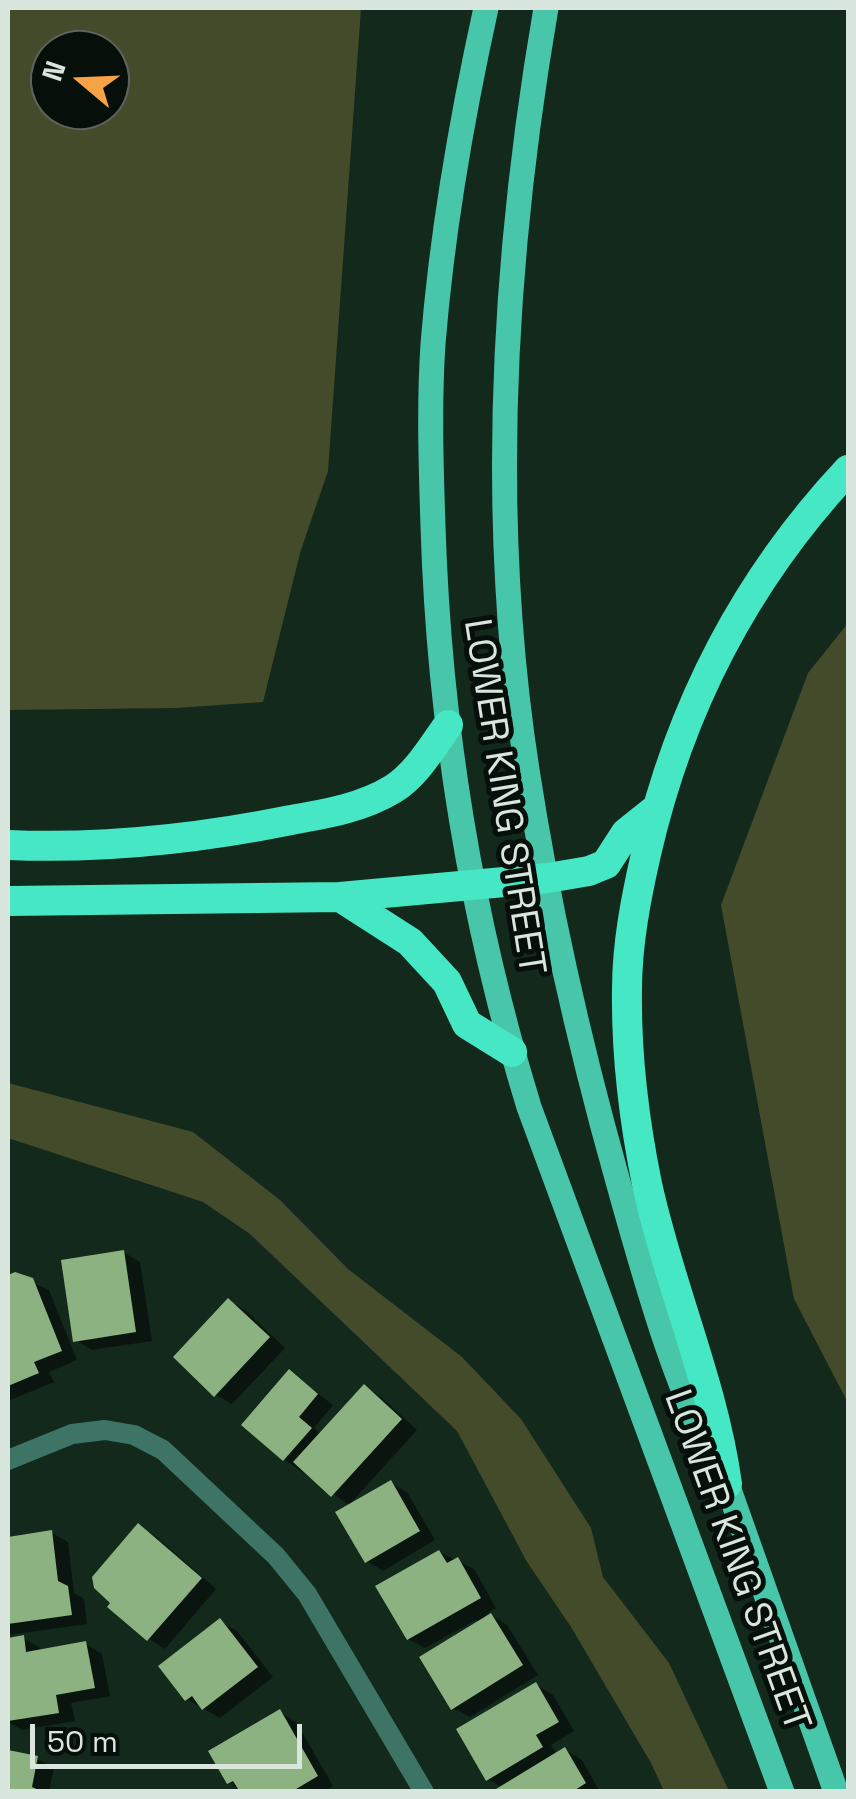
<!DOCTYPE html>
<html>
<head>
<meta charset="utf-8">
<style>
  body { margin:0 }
  #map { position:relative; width:856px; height:1799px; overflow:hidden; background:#12291b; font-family:"Space Grotesk",sans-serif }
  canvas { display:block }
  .frame { position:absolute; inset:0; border:10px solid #d8e6dd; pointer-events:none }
  .north { position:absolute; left:30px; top:30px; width:100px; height:100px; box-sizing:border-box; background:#060f09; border:2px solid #5a655e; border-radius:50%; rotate:289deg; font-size:28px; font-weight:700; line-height:40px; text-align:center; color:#d8e6dd }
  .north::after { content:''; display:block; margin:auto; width:35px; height:45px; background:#f6a246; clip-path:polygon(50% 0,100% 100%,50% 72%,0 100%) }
  .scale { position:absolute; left:30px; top:1724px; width:272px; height:45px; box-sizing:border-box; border:5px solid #d8e6dd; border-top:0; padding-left:12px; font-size:30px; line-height:35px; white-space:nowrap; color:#d8e6dd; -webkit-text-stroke:8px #060f09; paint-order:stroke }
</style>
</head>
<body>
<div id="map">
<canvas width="856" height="1799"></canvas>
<div class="frame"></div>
<div class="north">N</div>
<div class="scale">50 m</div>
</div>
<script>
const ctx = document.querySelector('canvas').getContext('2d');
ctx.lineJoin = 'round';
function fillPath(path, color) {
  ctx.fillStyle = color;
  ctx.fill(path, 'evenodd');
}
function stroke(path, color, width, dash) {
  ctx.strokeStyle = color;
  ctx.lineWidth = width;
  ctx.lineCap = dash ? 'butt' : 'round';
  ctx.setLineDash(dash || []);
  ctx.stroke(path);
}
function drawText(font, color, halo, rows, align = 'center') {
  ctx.font = font + ' "Space Grotesk",sans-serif';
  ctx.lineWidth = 10;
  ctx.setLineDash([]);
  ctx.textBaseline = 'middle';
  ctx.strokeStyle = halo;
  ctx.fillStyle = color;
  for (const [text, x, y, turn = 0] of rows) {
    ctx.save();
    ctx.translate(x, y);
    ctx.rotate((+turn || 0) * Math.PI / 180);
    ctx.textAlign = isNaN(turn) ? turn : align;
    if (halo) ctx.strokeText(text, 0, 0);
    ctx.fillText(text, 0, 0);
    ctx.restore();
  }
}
fillPath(new Path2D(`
  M8 8H361L328 471 300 553 263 702 176 708 8 710ZM50 50H110V110H50Z
  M848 623V1403L794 1299 721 905 808 673Z
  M8 1083 193 1132 280 1200 348 1269 462 1357 521 1419 591 1528 603 1577 669 1663 729 1791H664L651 1763 571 1627 527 1562 457 1431 250 1234 203 1202 8 1138Z`), '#444b2b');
fillPath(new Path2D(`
  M123 1252 140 1262 152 1341 92 1350 76 1340Z
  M15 1275 49 1290 77 1360 49 1372 54 1382 8 1401V1278Z
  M229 1301 245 1310 285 1348 232 1404 216 1395Z
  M290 1372 333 1405 314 1428 322 1435 365 1387 381 1397 417 1430 349 1505 284 1459Z
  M391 1483 407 1492 435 1540 383 1571 367 1561Z
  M138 1526 155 1536 216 1589 165 1649 149 1639 111 1606Z
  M52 1533 68 1542 74 1593 84 1599 87 1624 8 1635V1539Z
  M439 1552 474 1569 496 1608 487 1613 507 1625 538 1675 470 1717 453 1708 478 1623 476 1620 425 1648 408 1639Z
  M220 1621 237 1631 273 1677 220 1718 187 1699Z
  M23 1638 40 1648V1652L86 1644 102 1654 110 1696 71 1703 75 1721 22 1730 8 1722V1641Z
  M536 1685 553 1695 574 1731 551 1745 557 1755 565 1750 582 1760 600 1792H499L503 1788 488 1779Z
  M280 1712 296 1722 333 1786 323 1792H242L229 1782Z
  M8 1752 37 1759 54 1768 49 1792H8Z`), '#0007');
fillPath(new Path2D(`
  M124 1250 136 1332 73 1342 61 1260Z
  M15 1272 33 1278 62 1351 34 1362 39 1373 8 1386V1275Z
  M228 1298 270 1337 214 1397 173 1357Z
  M289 1369 318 1394 299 1417 312 1428 283 1461 241 1425Z
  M364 1384 402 1419 331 1497 293 1462Z
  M391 1480 420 1531 365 1563 335 1512Z
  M138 1523 202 1578 147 1641 107 1607 110 1603 94 1588 92 1577Z
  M52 1530 58 1581 68 1586 72 1615 8 1624V1537Z
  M439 1550 447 1563 458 1557 481 1598 407 1640 375 1586Z
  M491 1613 523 1665 451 1710 419 1657Z
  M220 1618 258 1667 202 1710 192 1696 185 1701 158 1666Z
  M24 1635 26 1652 86 1641 95 1688 56 1695 59 1713 8 1721V1638Z
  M536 1682 559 1722 536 1735 543 1747 486 1781 456 1729Z
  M280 1709 318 1776 291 1792H240L233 1781 227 1784 208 1751Z
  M565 1747 586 1783 572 1792H491Z
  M8 1750 38 1756 32 1787 43 1792H8Z`), '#8cb281');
stroke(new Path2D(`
  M8 1460 72 1434 105 1430 134 1435 163 1450 276 1556 307 1594 424 1792`), '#3d7466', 20);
stroke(new Path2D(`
  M486 8C462 117 442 232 433 344 429 404 431 466 433 526 439 724 471 918 529 1107L782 1792
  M546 8C503 258 488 518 527 770 548 906 580 1046 617 1178 646 1281 675 1390 727 1484L836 1792`), '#47c6a9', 25);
stroke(new Path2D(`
  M8 845C103 849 197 839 291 820 325 814 362 808 393 789 416 775 432 747 448 725
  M340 897 410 942 447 982 467 1024 512 1052
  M8 901 340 897 548 878 589 871 606 864 626 833 656 809
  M727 1484C713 1382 669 1286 647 1184 634 1120 626 1054 627 989 627 944 636 898 646 854 679 709 746 579 848 470`), '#46e7c4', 30);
drawText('38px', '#d8e6dd', '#060f09', [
  ["LOWER KING STREET",503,797,81],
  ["LOWER KING STREET",736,1561,70]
]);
</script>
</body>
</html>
